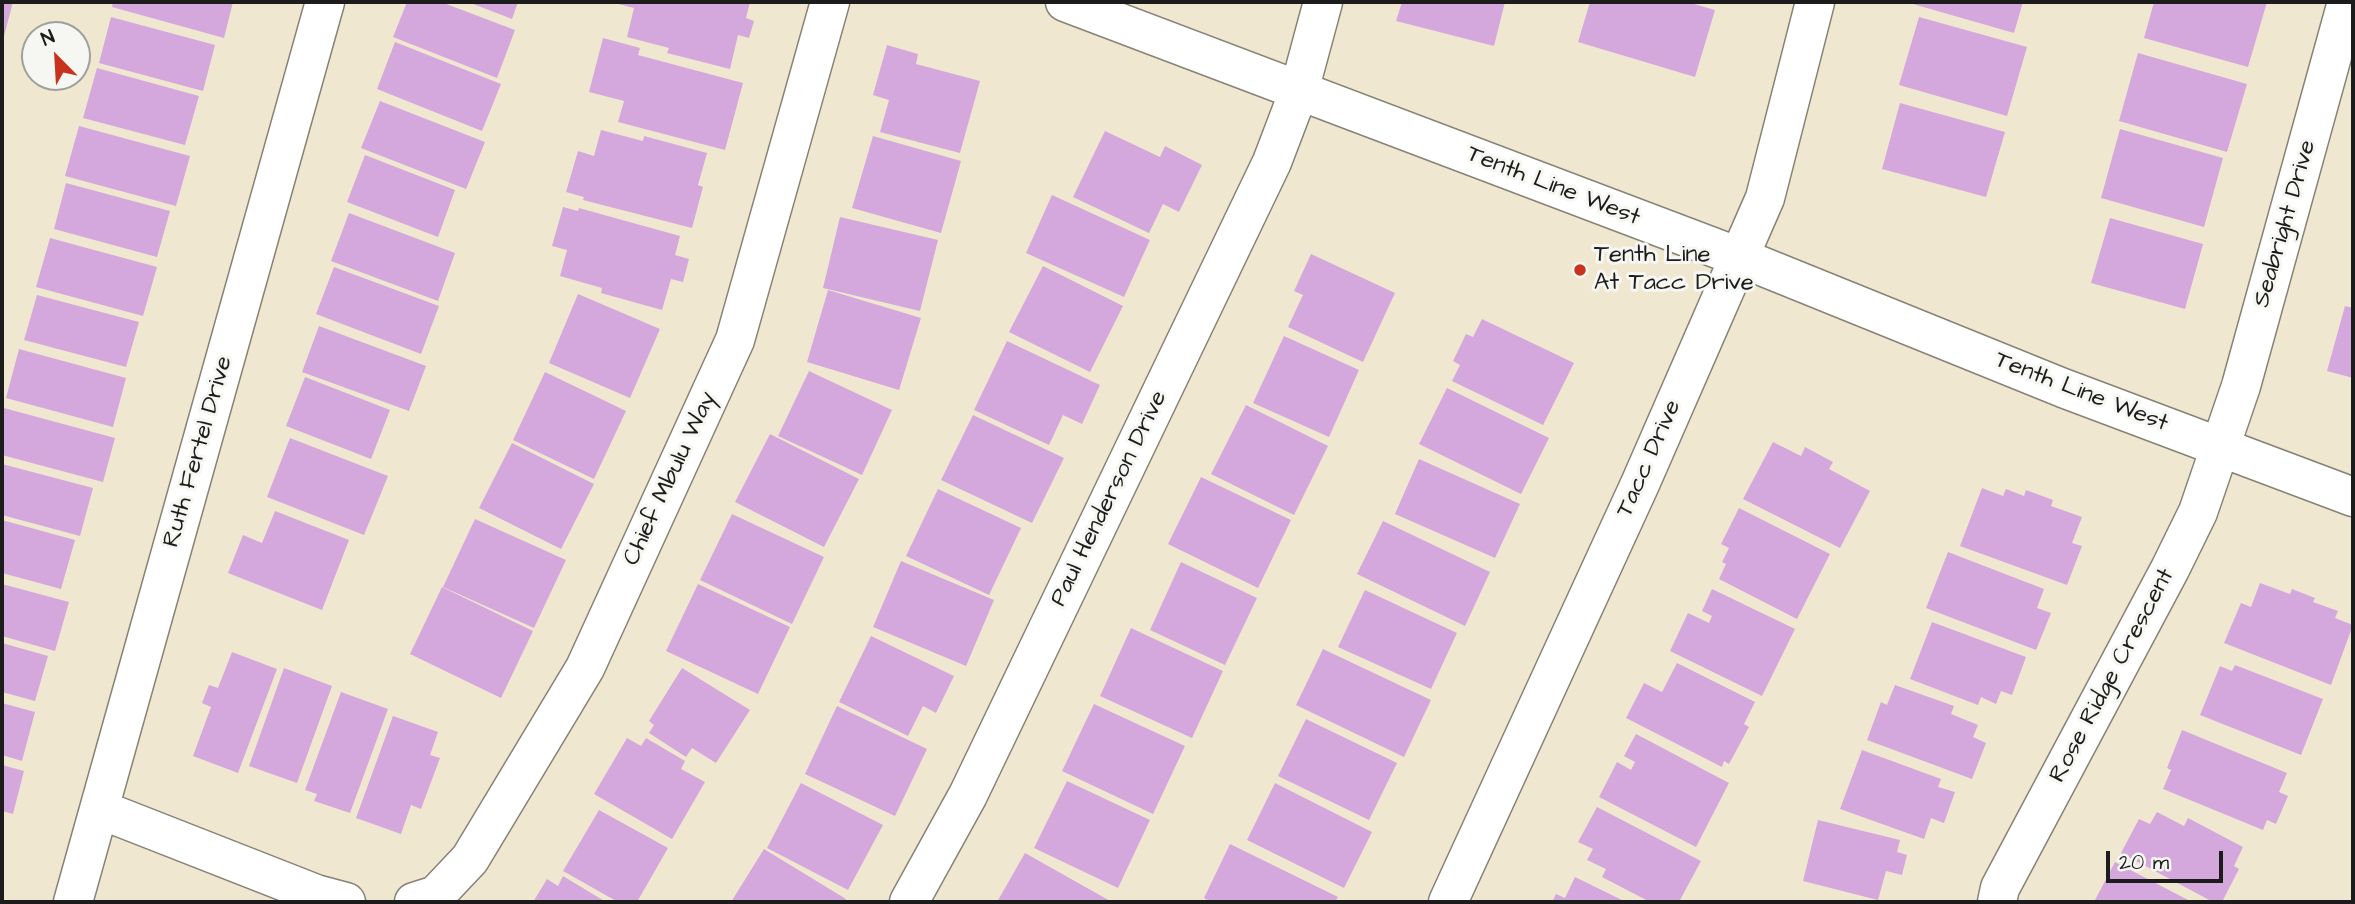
<!DOCTYPE html>
<html>
<head>
<meta charset="utf-8">
<style>
  body { margin:0 }
  #map { position:relative; width:2355px; height:904px; overflow:hidden; background:#f0e7d0; font-family:"Architects Daughter",sans-serif }
  canvas { display:block }
  .frame { position:absolute; inset:0; border:4px solid #1c1c1c; pointer-events:none }
  .north { position:absolute; left:21px; top:21px; width:70px; height:70px; box-sizing:border-box; background:#f6f6f2; border:2px solid #9f9f9c; border-radius:50%; rotate:336deg; font-size:19px; font-weight:700; line-height:28px; text-align:center; color:#1c1c1c }
  .north::after { content:''; display:block; margin:auto; width:24px; height:32px; background:#c8321e; clip-path:polygon(50% 0,100% 100%,50% 72%,0 100%) }
  .scale { position:absolute; left:2106px; top:851px; width:117px; height:32px; box-sizing:border-box; border:4px solid #1c1c1c; border-top:0; padding-left:9px; font-size:21px; line-height:24px; white-space:nowrap; color:#1c1c1c; -webkit-text-stroke:5px #f6f6f2; paint-order:stroke }
</style>
</head>
<body>
<div id="map">
<canvas width="2355" height="904"></canvas>
<div class="frame"></div>
<div class="north">N</div>
<div class="scale">20 m</div>
</div>
<script>
const ctx = document.querySelector('canvas').getContext('2d');
ctx.lineJoin = 'round';
function fillPath(path, color) {
  ctx.fillStyle = color;
  ctx.fill(path, 'evenodd');
}
function stroke(path, color, width, dash) {
  ctx.strokeStyle = color;
  ctx.lineWidth = width;
  ctx.lineCap = dash ? 'butt' : 'round';
  ctx.setLineDash(dash || []);
  ctx.stroke(path);
}
function drawText(font, color, halo, rows, align = 'center') {
  ctx.font = font + ' "Architects Daughter",sans-serif';
  ctx.lineWidth = 6;
  ctx.setLineDash([]);
  ctx.textBaseline = 'middle';
  ctx.strokeStyle = halo;
  ctx.fillStyle = color;
  for (const [text, x, y, turn = 0] of rows) {
    ctx.save();
    ctx.translate(x, y);
    ctx.rotate((+turn || 0) * Math.PI / 180);
    ctx.textAlign = isNaN(turn) ? turn : align;
    if (halo) ctx.strokeText(text, 0, 0);
    ctx.fillText(text, 0, 0);
    ctx.restore();
  }
}
fillPath(new Path2D(`
  M2 2H13L3 40H2Z
  M113 2H233L224 38 112 7Z
  M407 2H441L515 30 497 78 393 37Z
  M468 2H518L512 19Z
  M619 2H750L746 18 754 21 749 38 738 35 730 69 667 53 669 48 627 37 634 8 618 4Z
  M1402 2H1505L1494 46 1396 21Z
  M1590 2H1687L1715 10 1695 77 1578 42Z
  M1913 2H2023L2014 33 1913 4Z
  M2154 2H2267L2248 67 2144 38Z
  M111 17 215 45 203 91 99 63Z
  M1919 17 2027 47 2007 116 1899 85Z
  M603 38 640 48 638 55 743 83 725 150 618 122 624 101 589 92Z
  M395 42 501 84 482 131 377 89Z
  M887 45 918 54 916 64 980 81 960 153 880 132 889 100 873 95Z
  M2138 53 2247 84 2227 152 2119 121Z
  M97 68 199 96 185 145 83 118Z
  M380 101 485 142 466 189 361 148Z
  M1900 103 2005 132 1986 197 1882 169Z
  M79 126 190 156 176 206 65 176Z
  M2120 129 2223 158 2204 227 2101 198Z
  M601 130 643 141 644 136 707 153 698 185 703 187 692 228 583 200 584 197 566 192 578 151 594 156Z
  M1105 131 1160 157 1165 146 1202 165 1179 212 1163 204 1149 233 1073 197Z
  M873 136 961 161 941 233 852 208Z
  M365 155 455 190 438 237 347 202Z
  M66 183 170 211 157 257 54 229Z
  M1052 195 1150 240 1124 297 1026 253Z
  M563 207 578 211 579 208 680 236 675 255 689 259 683 282 671 279 662 310 601 293 602 288 560 276 567 250 552 246Z
  M349 213 455 253 438 301 331 261Z
  M840 217 938 240 920 311 823 288Z
  M2110 218 2203 244 2185 309 2091 283Z
  M50 238 157 267 143 316 36 287Z
  M1311 254 1395 293 1363 362 1288 327 1303 295 1294 291Z
  M1043 266 1123 306 1090 372 1009 332Z
  M334 267 439 306 421 354 316 314Z
  M828 290 921 318 899 390 807 362Z
  M578 294 660 329 630 398 549 363Z
  M37 295 139 322 126 367 24 340Z
  M2345 306 2353 308V378L2327 371Z
  M1482 319 1574 363 1543 425 1452 381 1460 365 1453 361 1466 334 1473 337Z
  M319 326 426 366 409 411 302 372Z
  M1284 336 1359 370 1329 437 1253 403Z
  M1007 341 1100 385 1082 424 1063 415 1049 445 974 410Z
  M19 349 126 378 113 427 6 398Z
  M809 371 892 410 862 475 778 436Z
  M545 372 626 411 594 479 513 440Z
  M305 377 390 410 371 459 286 426Z
  M1447 388 1549 438 1521 494 1419 444Z
  M1246 405 1328 446 1294 515 1211 474Z
  M4 408 115 438 103 482 2 455V417Z
  M973 415 1064 458 1032 523 941 480Z
  M770 434 859 479 824 547 735 502Z
  M290 438 388 476 364 535 267 497Z
  M1773 442 1801 456 1805 447 1833 462 1829 469 1870 491 1840 548 1743 499Z
  M512 443 594 484 561 549 479 508Z
  M1419 459 1520 504 1495 558 1395 514Z
  M2 464 93 488 80 536 2 515Z
  M1201 477 1291 520 1258 588 1168 544Z
  M1982 488 2003 496 2006 489 2024 496 2026 490 2053 500 2051 506 2082 517 2072 543 2082 546 2067 585 1960 546Z
  M938 489 1021 528 989 595 906 556Z
  M1739 508 1830 554 1797 619 1719 579 1726 564 1722 562 1729 548 1721 544Z
  M275 511 349 540 322 610 228 573 243 535 262 543Z
  M732 514 824 557 792 624 700 580Z
  M475 519 566 560 534 628 443 587Z
  M2 520 75 540 61 589 2 573Z
  M1383 521 1490 572 1465 626 1357 574Z
  M1948 552 2044 589 2037 608 2051 613 2036 650 1926 608Z
  M901 561 994 600 966 666 873 627Z
  M1181 562 1257 598 1225 665 1150 630Z
  M2260 583 2290 594 2292 589 2315 598 2313 602 2338 611 2335 618 2353 625 2331 685 2224 643 2241 603 2251 607Z
  M2 584 69 602 55 651 2 636Z
  M698 584 790 627 758 694 666 651Z
  M442 587 533 631 501 698 410 654Z
  M1712 589 1795 629 1762 696 1670 651 1688 613 1709 623 1712 616 1702 611Z
  M1365 590 1457 633 1431 689 1338 647Z
  M1932 622 2026 657 2012 695 2001 691 1996 704 1981 697 1978 705 1910 679Z
  M1131 628 1223 671 1192 738 1100 696Z
  M871 636 954 676 936 713 923 706 908 736 839 702Z
  M2 643 48 656 35 701 2 692Z
  M1323 649 1431 700 1404 757 1296 705Z
  M232 652 277 669 238 773 193 756 211 707 202 703 209 685 218 688Z
  M1677 663 1755 702 1744 724 1749 727 1729 764 1724 761 1722 767 1626 718 1644 683 1662 692Z
  M2235 665 2323 699 2301 755 2200 715 2220 666 2232 671Z
  M284 668 332 686 297 783 249 766Z
  M682 668 750 710 716 763 692 748 686 757 649 733 654 725 649 721Z
  M1895 685 1954 706 1951 714 1978 725 1973 737 1986 743 1972 779 1867 740 1881 702 1887 705Z
  M341 692 388 709 350 813 314 801 317 794 305 790Z
  M2 703 35 712 22 761 2 755Z
  M1094 704 1185 746 1153 814 1062 771Z
  M837 706 927 749 895 816 805 774Z
  M393 716 438 732 430 755 440 758 421 809 411 805 401 834 356 818Z
  M1306 719 1397 763 1369 820 1278 776Z
  M2182 730 2287 773 2279 792 2288 796 2276 824 2267 820 2263 830 2163 789 2171 770 2167 768Z
  M1636 734 1729 783 1696 847 1599 797 1617 762 1631 770 1635 762 1624 756Z
  M627 738 641 746 646 738 685 761 681 769 705 782 672 839 594 794Z
  M1862 750 1941 779 1938 787 1955 792 1944 823 1931 818 1924 839 1840 809Z
  M2 765 24 771 13 814 2 811Z
  M1067 781 1150 820 1118 888 1034 848Z
  M801 783 883 825 848 890 767 848Z
  M1275 783 1372 832 1344 888 1247 840Z
  M1597 807 1701 861 1679 902H1650L1602 877 1606 869 1587 860 1593 849 1578 842Z
  M599 810 668 848 637 902H618L563 871Z
  M2157 812 2184 826 2188 818 2243 847 2234 866 2239 869 2222 902H2213L2121 853 2139 819 2150 824Z
  M1818 820 1900 840 1897 852 1907 855 1902 875 1886 871 1878 900 1803 881Z
  M1230 844 1338 897 1335 902H1211L1204 898Z
  M764 849 846 899 844 902H731Z
  M1025 853 1112 902H997Z
  M2115 862 2192 902H2100L2095 900Z
  M563 876 606 902H533L547 879 558 886Z
  M1575 877 1626 902H1552L1556 894 1565 898Z`), '#d5a8dd');
const minor = new Path2D(`
  M1065 2 1739 257 2063 388 2353 497
  M99 809 316 894 346 902
  M73 902 325 2
  M414 902 436 895 470 859 585 668 735 340 830 2
  M909 902 968 795 1272 162 1299 91 1323 2
  M1448 902 1640 484 1765 198 1815 2
  M1997 902 2000 888 2170 569 2198 512 2241 386 2347 2`);
stroke(minor, '#868276', 41);
stroke(minor, '#fff', 38);
for (const [x, y, r, color] of [
  [1580,270,7,"#c8321e"]
]) {
  const dot = new Path2D();
  dot.arc(x, y, r, 0, 2 * Math.PI);
  ctx.fillStyle = color;
  ctx.fill(dot);
  stroke(dot, '#f6f6f2', 2.5);
}
drawText('24px', '#1c1c1c', '#f6f6f2', [
  ["Tenth Line West",1553,187,21],
  ["Seabright Drive",2286,224,-74],
  ["Tenth Line West",2081,393,21],
  ["Ruth Fertel Drive",199,452,-74],
  ["Tacc Drive",1650,459,-66],
  ["Chief Mbulu Way",671,479,-65],
  ["Paul Henderson Drive",1110,499,-64],
  ["Rose Ridge Crescent",2113,676,-62]
]);
drawText('24px', '#1c1c1c', '#f6f6f2', [
  ["Tenth Line",1594,256],
  ["At Tacc Drive",1594,284]
], 'left');
</script>
</body>
</html>
